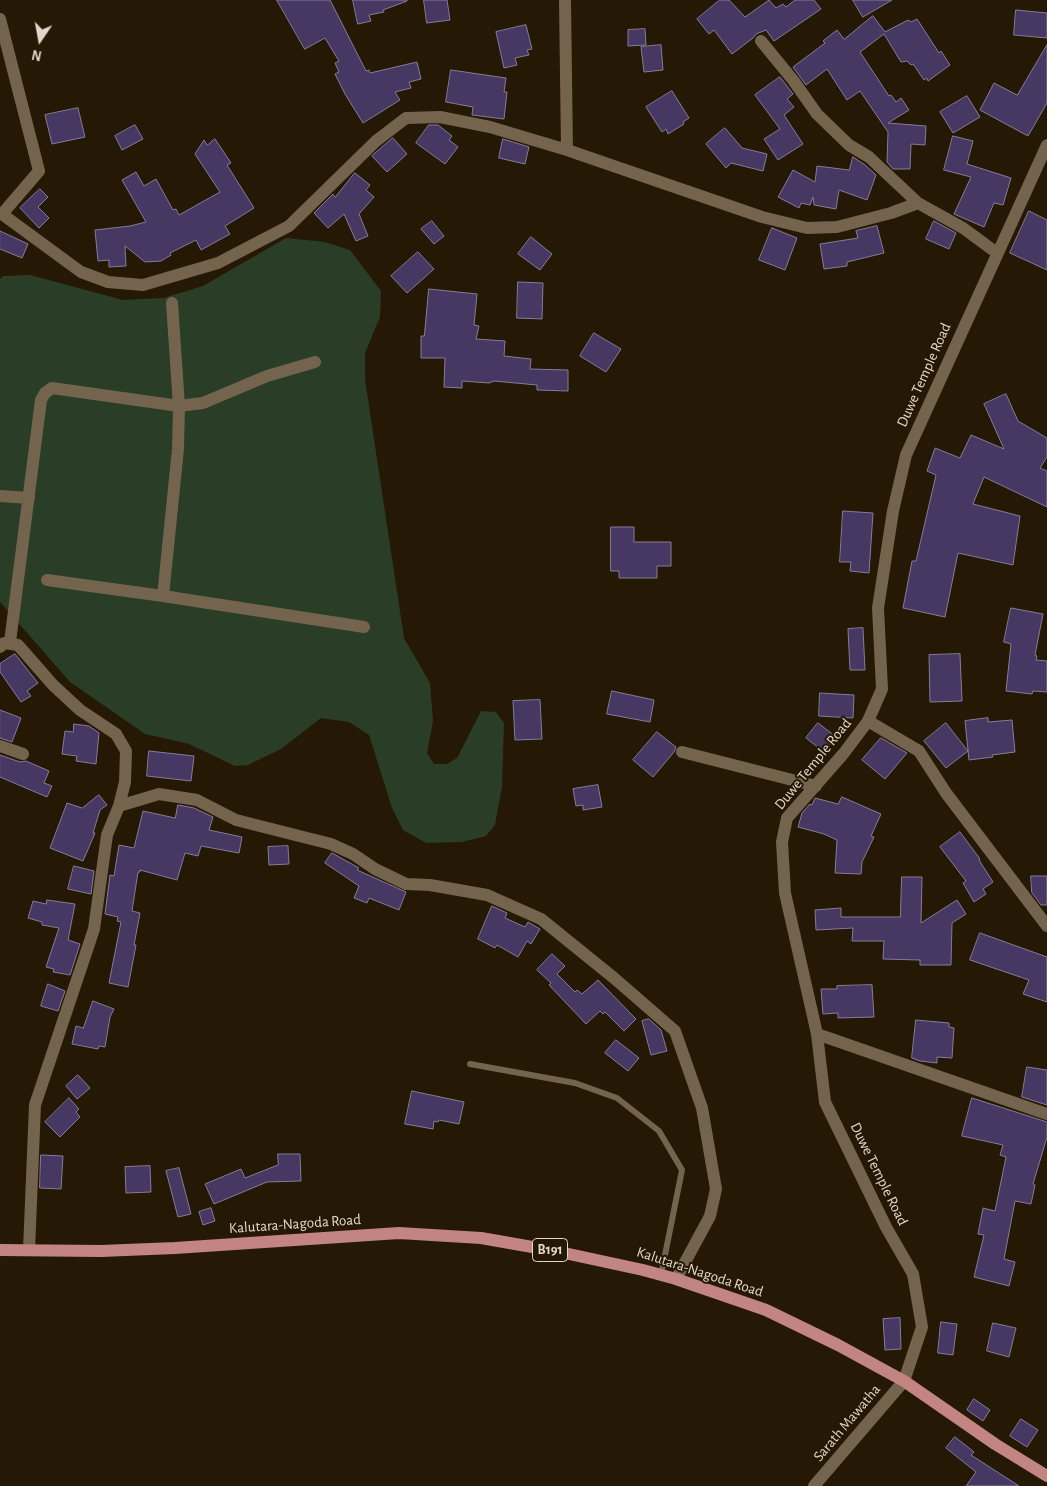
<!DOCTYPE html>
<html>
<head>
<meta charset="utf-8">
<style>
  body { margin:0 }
  #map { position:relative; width:1047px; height:1486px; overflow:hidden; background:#251804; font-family:"Alegreya Sans",sans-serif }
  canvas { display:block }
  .north { position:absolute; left:15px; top:15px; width:50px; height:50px; -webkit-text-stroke:4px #251804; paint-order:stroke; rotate:192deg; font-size:14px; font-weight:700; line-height:20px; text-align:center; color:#e2d8cc }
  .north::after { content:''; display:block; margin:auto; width:18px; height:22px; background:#e2d8cc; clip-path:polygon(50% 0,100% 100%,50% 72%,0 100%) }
</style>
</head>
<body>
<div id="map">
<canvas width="1047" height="1486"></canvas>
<div class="north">N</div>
</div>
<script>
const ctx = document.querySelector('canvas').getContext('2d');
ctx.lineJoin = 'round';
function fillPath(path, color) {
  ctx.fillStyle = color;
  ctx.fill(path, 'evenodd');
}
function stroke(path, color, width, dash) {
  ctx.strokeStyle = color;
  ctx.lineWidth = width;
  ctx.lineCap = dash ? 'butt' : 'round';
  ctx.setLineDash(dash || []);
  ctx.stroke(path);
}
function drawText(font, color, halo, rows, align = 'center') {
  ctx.font = font + ' "Alegreya Sans",sans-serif';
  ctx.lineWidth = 4;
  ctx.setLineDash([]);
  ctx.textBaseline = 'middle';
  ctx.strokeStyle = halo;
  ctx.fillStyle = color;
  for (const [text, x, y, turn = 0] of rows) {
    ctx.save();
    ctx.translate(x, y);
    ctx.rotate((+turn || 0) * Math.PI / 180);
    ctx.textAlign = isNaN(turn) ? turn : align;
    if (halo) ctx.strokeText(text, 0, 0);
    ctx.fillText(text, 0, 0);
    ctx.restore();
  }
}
fillPath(new Path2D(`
  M286 238 325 242 350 250 381 291 380 317 365 353V379L404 638 430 683 433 721 427 753 434 764H447L457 758 481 711 496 712 504 723 502 787 495 825 486 836 462 842 426 843 403 830 392 808 369 735 349 722 321 718 281 749 248 765 235 766 189 744 145 734 70 682 0 602V279L3 276 30 275 123 300 163 298 203 286Z`), '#293d27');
const building = new Path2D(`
  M277 0H330L366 71 369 70 370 73 417 62 421 79 409 82 411 88 395 92 400 100 363 123 345 94 335 74 339 72 335 63 339 61 325 38 305 49Z
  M353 0H407V1L383 10 384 12 369 15 371 21 358 24Z
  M424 0H447L450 20 427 23Z
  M720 0H729L745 17 769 0 776 8 783 4 786 7 795 0H814L821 9 774 41 766 30 756 34 753 38 732 54 714 30 709 34 697 19Z
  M853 0H892L863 17Z
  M1016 10 1047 13V38L1014 35Z
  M873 16 885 32 908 20 911 22 917 19 939 53 941 51 950 65 928 81 927 78 924 80 913 64 911 65 907 61 901 62 884 34 860 52 889 96 891 95 896 102 901 98 909 110 888 123 926 126 925 145 911 144 910 169H893L887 162 888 132 860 91 847 100 827 69 806 85 793 67 825 43 823 41 837 30 844 39Z
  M526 25 532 49 527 50 529 55 515 58 517 65 504 68 496 32Z
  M645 29 646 45 628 46V30Z
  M661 45 663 70 644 72 641 47Z
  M1047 45V103L1028 136 980 110 994 83 1017 95Z
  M451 70 506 78 504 92H507L504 119 472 115 473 107 446 102Z
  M780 77 793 94 787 99 794 107 784 115 803 144 778 160 764 139 780 129 755 95Z
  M672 91 689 118 683 122 684 124 668 134 666 129 662 132 646 107Z
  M967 96 980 117 953 133 940 112Z
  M78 108 85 137 52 144 45 115Z
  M135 125 143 139 122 150 115 136Z
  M429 125H438L452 136 449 140 458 147 445 164 416 143Z
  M725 128 742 148 767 154 763 171 731 163 726 168 706 144Z
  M953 136 973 141 967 164 1011 178 1003 205 994 203 984 227 954 214 971 177 944 170Z
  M393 138 407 154 387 172 372 156Z
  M215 139 231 163 227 165 254 208 225 226 230 234 201 250 196 240 170 253 171 255 161 261 145 262 125 246 126 266 109 267V260L98 261 95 230 130 226 146 222 122 180 136 172 144 186 156 179 173 210 176 209 179 215 220 192 195 154 204 140 207 145Z
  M503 139 529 147 525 164 499 158Z
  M853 157 865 165 876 175 867 200 839 190 836 209 814 205 813 197 810 205 801 203 799 208 778 197 793 170 815 182 817 166 849 170Z
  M355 173 370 185 366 190 374 197 359 214 368 236 356 241 344 214 328 228 314 213 333 194 335 197Z
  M40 189 48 197 38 207 49 218 39 228 20 208Z
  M1029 211 1047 220V270L1010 253Z
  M432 221 444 236 434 244 421 229Z
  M934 221 956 233 949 249 926 239Z
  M877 226 884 253 847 262V266L824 269 820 244 858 238 856 231Z
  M772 228 797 238 785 270 759 260Z
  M0 231 28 244 22 258 0 249Z
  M531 237 552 254 540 270 518 254Z
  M418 252 434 269 407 293 391 276Z
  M518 282 543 283 542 319 517 318Z
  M429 289 477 294 474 325 479 326 476 339 505 341 504 356 531 359 530 369 568 370V391L537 390V385L494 381 489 383 462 381V388L444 387 445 358H421V336H424Z
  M594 333 621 349 606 372 580 356Z
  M1006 394 1018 421 1047 438V457L1040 468 1047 471V507L984 477 973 504 1020 516 1013 565 958 553 945 617 903 608 912 561H916L936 475 927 471 935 448 960 458 971 435 1004 449 984 404Z
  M843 511 873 513 869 573 850 571 851 562H840Z
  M611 527H634V542H671V566H657V578H619V571H611Z
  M1011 608 1043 614 1035 655 1037 656 1036 660 1047 661V692L1033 691 1032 694 1006 691 1011 644 1004 642Z
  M863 628 865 670H850L848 629Z
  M15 654 38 683 27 691 31 696 21 702 0 672V664Z
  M960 654 962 701 930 702 929 655Z
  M612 691 654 700 650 722 607 714Z
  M820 693 854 695 853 718 819 716Z
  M540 700 542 739 515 740 513 701Z
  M0 710 21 718 12 742 0 738Z
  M988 718V722L1012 720 1015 752 992 755 993 757 969 760 965 721Z
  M818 723 835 736 824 752 806 738Z
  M946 723 968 751 946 768 924 741Z
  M74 724 89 726 99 733 96 764 76 761 77 756 62 754 65 731 73 732Z
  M657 732 676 747 674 752 653 777 633 760Z
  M881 738 907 753 885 779 862 760Z
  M149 751 194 756 191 781 147 776Z
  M0 755 20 762 26 761 49 771 44 783 52 786 47 797 0 777Z
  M598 785 602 807 583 810V805L576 806 573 789Z
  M99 795 107 805 100 810 93 833H95L83 861 50 848 67 803 82 808Z
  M842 797 881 814 871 836 874 837 862 862 861 874 835 873 837 840 824 834 798 827 802 813 810 804 812 805 815 798 838 804Z
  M178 805 194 808 213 817 209 830 242 837 239 853 201 846 198 856 185 853 177 880 140 870V872H138L132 911 140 913 134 945H136L128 987 109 983 121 922 117 921 118 917 105 914 110 875 114 876 119 845 134 848 143 811 175 818Z
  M960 832 980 859 979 860 993 882 983 889 986 894 974 902 963 883 966 881 940 847Z
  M288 846 289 864 269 865 268 847Z
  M332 853 359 868 357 870 406 892 399 910 369 898 367 903 354 898 359 886 325 863Z
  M74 866 94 871 91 894 68 889Z
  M1031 876H1047V905H1041L1032 893Z
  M902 877H922L921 923 957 900 966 914 952 923 951 965H920V960L883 959 884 941H852L853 928 816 930 815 910 841 908V917H900Z
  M47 900 75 904 68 940 80 944 70 975 53 972 54 969 46 967 59 928 42 925V922L28 918 33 901 46 904Z
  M492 906 507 913 505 918 525 927 528 922 540 929 531 944 527 941 518 957 497 945 495 948 478 939Z
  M980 933 1047 957V1002L1023 994 1029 980 970 960Z
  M552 954 565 966 557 974 575 992 577 990 582 994 598 980 636 1019 624 1031 605 1012 603 1014 600 1011 586 1024 549 985 551 983 537 970Z
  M48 984 65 991 58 1011 41 1006Z
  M872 985 874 1017 838 1018V1013L823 1014 821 989H837V986Z
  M93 1001 114 1009 110 1017 105 1047 99 1046 98 1049 72 1044 76 1026 83 1028Z
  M649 1019 661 1030 667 1051 651 1055 642 1021Z
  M916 1020 949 1023V1027L954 1028 952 1058 937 1057V1063L920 1061 912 1058Z
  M616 1040 639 1058 628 1071 605 1053Z
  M1027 1067 1047 1070V1105L1022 1097Z
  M78 1075 90 1088 77 1099 66 1086Z
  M412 1091 464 1102 459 1124 439 1120 438 1122 434 1121 433 1129 405 1124Z
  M69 1098 79 1109 76 1112 80 1117 60 1137 45 1122Z
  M972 1098 1047 1122V1137L1033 1184 1035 1185 1031 1204 1015 1201 1004 1259 1015 1262 1009 1286 974 1277 984 1235 978 1234 983 1208 995 1211 1006 1157 1000 1155 1003 1145 962 1136Z
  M278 1154H300L301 1181 267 1182 214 1204 205 1184 241 1169 245 1178 278 1165Z
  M41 1155 63 1156 61 1189 40 1188Z
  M150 1166 151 1192 126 1193 125 1167Z
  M179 1168 191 1214 178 1217 166 1171Z
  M211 1208 215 1221 203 1225 199 1212Z
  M900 1318 901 1349 885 1350 883 1319Z
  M941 1322 957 1324 953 1355 938 1353Z
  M993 1323 1016 1328 1009 1357 987 1351Z
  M974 1399 990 1410 983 1421 967 1410Z
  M1021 1419 1038 1430 1027 1447 1010 1436Z
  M955 1437 974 1452 971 1455 1019 1486H966L976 1472 946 1448Z`);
fillPath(building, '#463763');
stroke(building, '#857d97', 1);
stroke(new Path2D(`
  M470 1064 575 1083 617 1098 659 1131 682 1170 661 1275`), '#74644d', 6);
stroke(new Path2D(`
  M565 0 567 150
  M0 19 39 171 2 214
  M761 41 793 80 817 114 849 145 869 157 918 203 963 228 997 253
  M0 214H2L81 272 108 282 143 285 218 263 289 226 376 141 406 118 440 117 490 127 567 150 762 217 807 228 837 227 891 213 918 203
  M0 496 29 498
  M47 580 163 596 364 627
  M163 596 178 449 179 406 172 303
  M10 642 41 400 45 393 52 388 179 406 203 403 267 376 315 362
  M0 647 4 643 18 645 53 685 80 710 116 734 126 751 125 782 119 806 107 835 94 929 35 1105 29 1250
  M868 721 919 751 946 793 1047 926
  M0 746 23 754
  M682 752 816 786
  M119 806 159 794 197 800 236 820 331 844 353 854 375 869 406 884 430 885 487 895 541 919 614 978 675 1031 702 1108 716 1189 710 1216 676 1279
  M817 1034 1047 1114
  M814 1486 904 1381 922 1327 913 1274 886 1227 825 1102 817 1034 785 893 782 842 787 818 844 753 868 721 882 689 878 608 893 511 906 455 1047 145`), '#74644d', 12);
stroke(new Path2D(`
  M0 1250 101 1251 175 1248 399 1233 481 1238 555 1251 643 1270 676 1279 766 1310 838 1345 904 1381 995 1444 1047 1476`), '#c38582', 12);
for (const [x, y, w] of [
  [550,1250,35]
]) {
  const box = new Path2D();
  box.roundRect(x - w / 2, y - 11.5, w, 23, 4);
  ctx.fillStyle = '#251804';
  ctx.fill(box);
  stroke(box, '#e2d8cc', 1);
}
drawText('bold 14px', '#e2d8cc', null, [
  ["B191",550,1250]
]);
drawText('15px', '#e2d8cc', '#251804', [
  ["Duwe Temple Road",924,375,-66],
  ["Duwe Temple Road",813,764,-51],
  ["Duwe Temple Road",879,1174,64],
  ["Kalutara-Nagoda Road",295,1224,-4],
  ["Kalutara-Nagoda Road",700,1272,18],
  ["Sarath Mawatha",847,1423,-50]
]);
</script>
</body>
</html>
